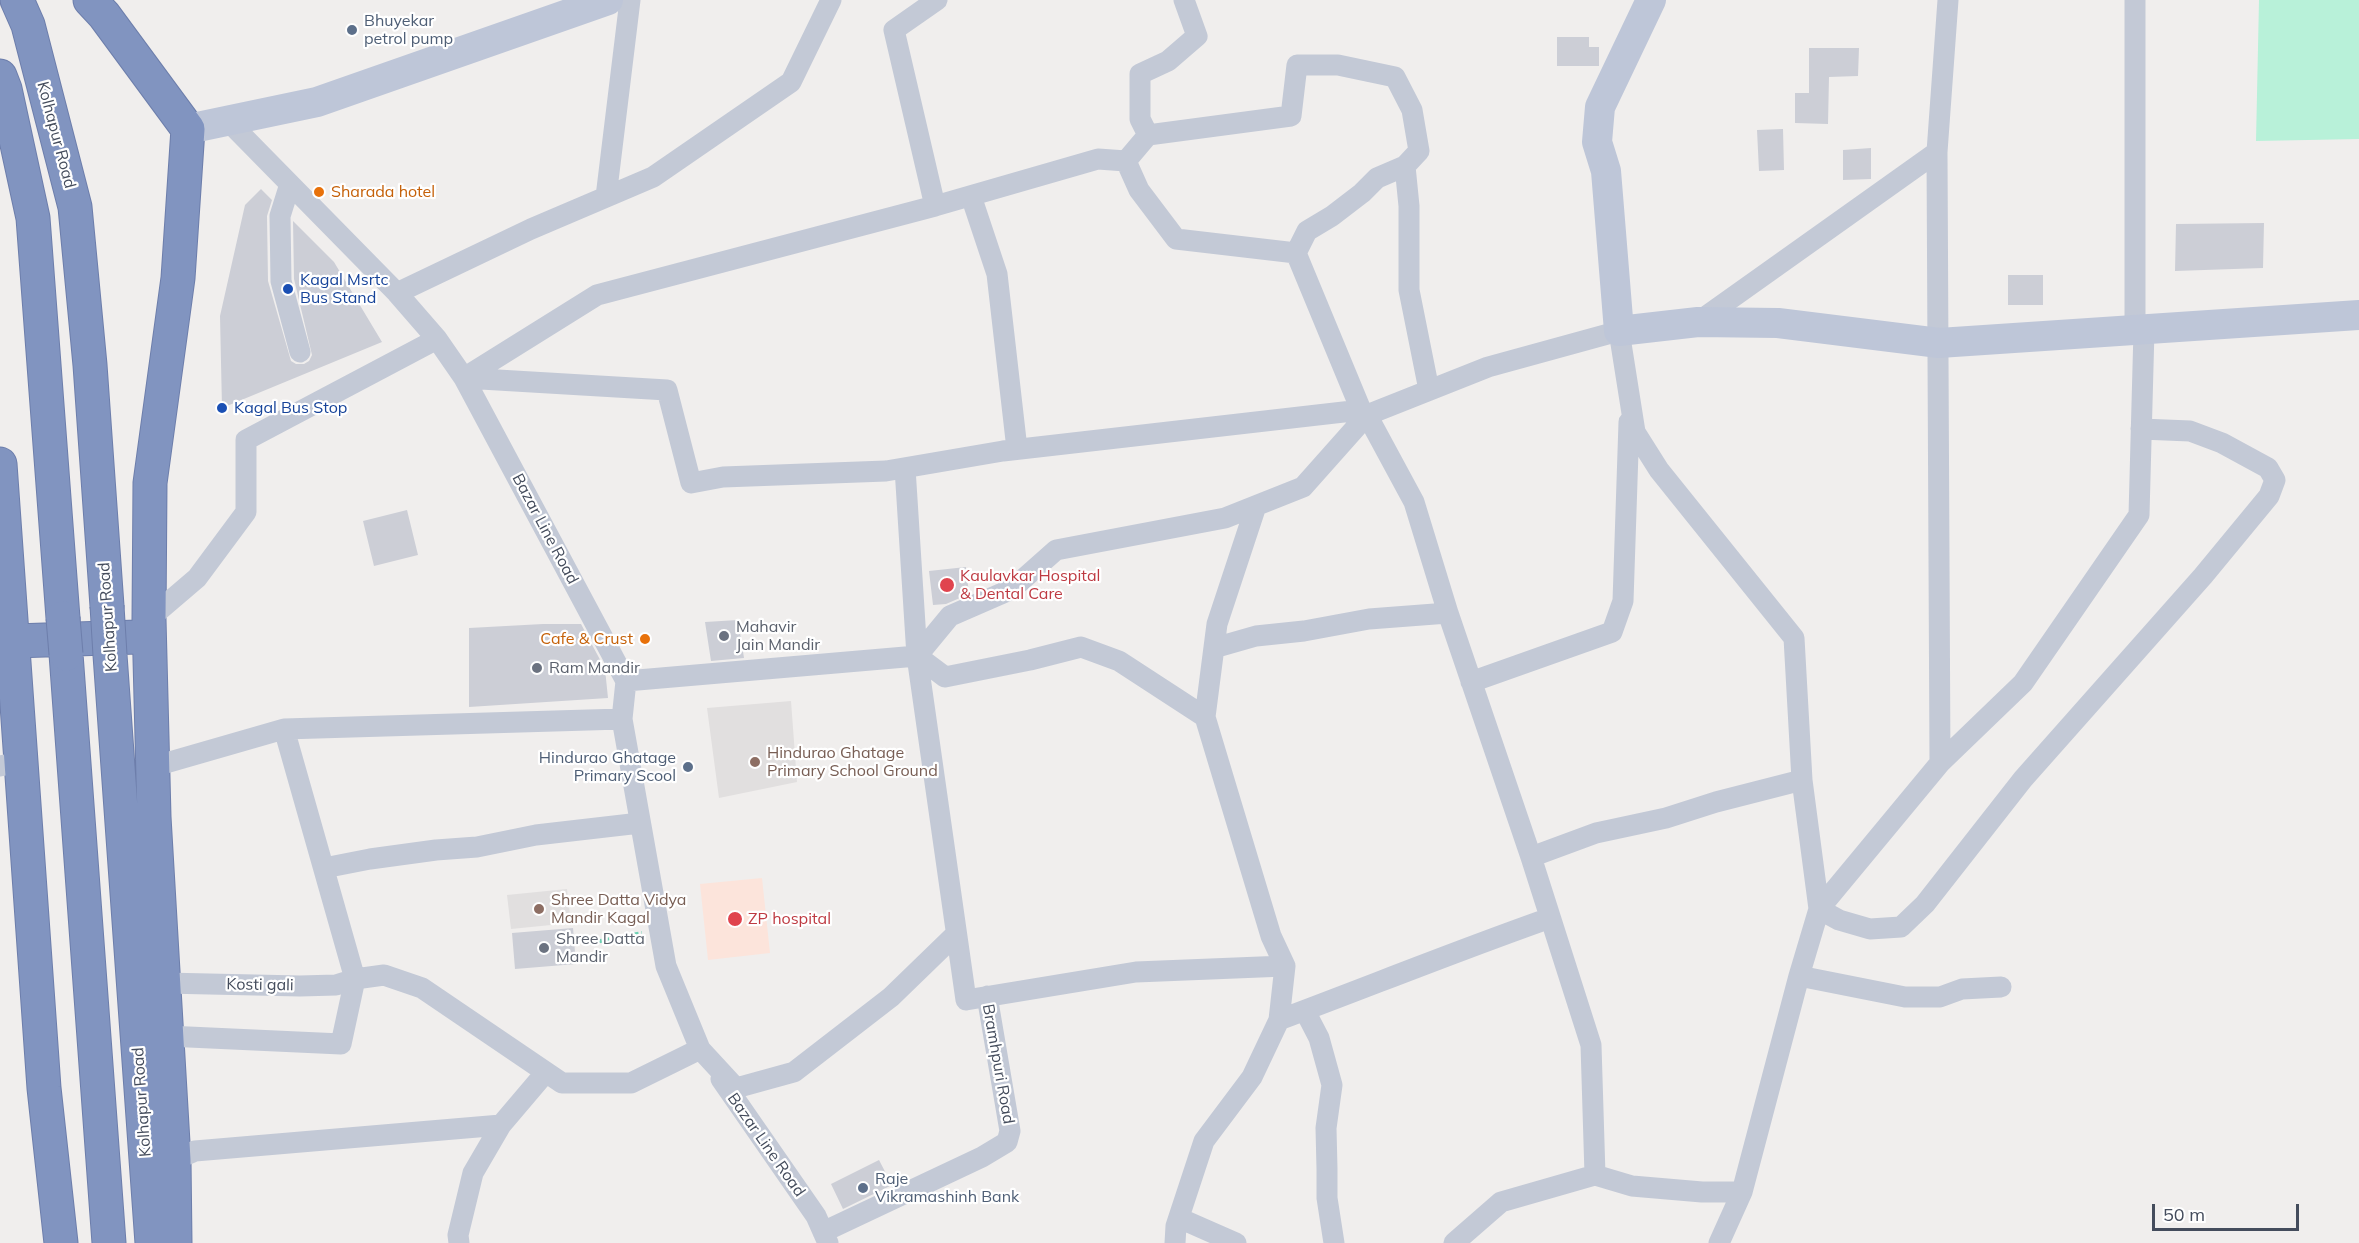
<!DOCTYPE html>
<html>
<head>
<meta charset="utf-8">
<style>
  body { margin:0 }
  #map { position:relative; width:2359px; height:1243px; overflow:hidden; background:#f0eeed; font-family:Mulish,sans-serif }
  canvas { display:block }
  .scale { position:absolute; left:2152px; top:1204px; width:147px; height:27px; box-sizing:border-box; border:3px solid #444c5c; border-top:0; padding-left:8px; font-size:18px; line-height:21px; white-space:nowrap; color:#444c5c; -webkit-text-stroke:4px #fff; paint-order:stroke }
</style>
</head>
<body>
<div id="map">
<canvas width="2359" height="1243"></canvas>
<div class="scale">50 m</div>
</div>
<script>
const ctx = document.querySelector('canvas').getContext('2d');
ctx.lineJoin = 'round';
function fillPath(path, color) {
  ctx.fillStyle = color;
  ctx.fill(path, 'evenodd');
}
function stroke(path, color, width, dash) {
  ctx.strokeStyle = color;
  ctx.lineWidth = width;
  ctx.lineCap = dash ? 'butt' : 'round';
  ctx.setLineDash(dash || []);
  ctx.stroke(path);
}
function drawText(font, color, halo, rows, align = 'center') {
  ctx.font = font + ' Mulish,sans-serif';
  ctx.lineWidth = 4.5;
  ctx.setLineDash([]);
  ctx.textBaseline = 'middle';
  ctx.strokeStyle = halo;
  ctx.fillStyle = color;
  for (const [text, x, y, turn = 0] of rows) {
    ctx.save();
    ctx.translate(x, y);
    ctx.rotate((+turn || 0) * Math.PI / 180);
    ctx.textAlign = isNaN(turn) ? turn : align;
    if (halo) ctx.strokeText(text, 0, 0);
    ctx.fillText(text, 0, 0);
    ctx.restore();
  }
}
fillPath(new Path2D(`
  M791 701 797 782 719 798 707 708Z
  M567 889 571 923 511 929 507 895Z`), '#e1dfdf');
fillPath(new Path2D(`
  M762 878 770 953 708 960 700 884Z`), '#fce4db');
fillPath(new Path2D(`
  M2259 0H2359V139L2256 141Z`), '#b8f1d9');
fillPath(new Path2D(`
  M1557 37H1589V47H1599V66H1557Z
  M1809 48H1859L1858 76 1829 77 1828 124 1795 123V93H1809Z
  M1783 129 1784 170 1759 171 1757 130Z
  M1871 148V179L1843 180V150Z
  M261 189 272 200 267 216 268 281 291 361 296 364H304L309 361 312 355 294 279 293 221 334 262 382 342 222 408 220 316 245 205Z
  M2264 223 2263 268 2175 271 2176 224Z
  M2008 275H2043V305H2008Z
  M407 510 418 555 374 566 363 521Z
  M966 567 969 594 946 604 933 605 929 571Z
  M738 620 744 658 711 661 705 622Z
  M543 624H581L605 669 608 698 469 707V628Z
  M573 928 576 964 515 969 512 933Z
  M879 1160 892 1185 843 1209 831 1184Z`), '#ccced6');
const highway = new Path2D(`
  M17 0 28 25 75 207 90 365 107 606
  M90 0 104 15 188 129 178 278 150 483 149 619 154 817 174 1160 175 1243
  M0 76 5 89 33 218 63 618
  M0 464 44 1088 61 1243
  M14 641 138 637
  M66 654 109 1243
  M110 655 152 1243`);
stroke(highway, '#6d7eab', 35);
stroke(new Path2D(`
  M590 943 642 933`), '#6ed1b4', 4, [4.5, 3]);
stroke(new Path2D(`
  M2135 0V330
  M1148 135 1291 116 1297 65H1338L1395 77 1412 110 1419 151 1405 166 1409 206V290L1429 390
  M1126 161 1148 135 1140 119V74L1168 61 1197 36 1184 0
  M290 184 280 216 281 281 300 352
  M971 196 997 274 1017 449
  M606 197 630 0
  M1296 253 1307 231 1332 216 1362 193 1377 178 1405 166
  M397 293 531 229 653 177 791 82 831 0
  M1698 322 1937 152
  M437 339 464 378 626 681
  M464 378 667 390 691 483 723 477 886 471 1003 451 1361 410 1296 253 1176 239 1139 190 1126 161 1098 159 935 206
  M464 378 597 295 935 206 894 30 937 0
  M1448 613 1531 857 1591 1045 1595 1175 1501 1202 1454 1243
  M149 619 197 578 246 512V440L437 339 397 293 228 121
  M1214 648 1256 636 1304 631 1369 619 1448 613 1414 502 1367 415
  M917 656 950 616 1012 589 1056 550 1225 518 1303 487 1367 415 1488 367 1619 331 1635 432 1659 470 1794 638 1802 780 1819 909 1839 920 1870 929 1901 927 1925 904 2023 779 2203 576 2269 496 2275 480 2268 468 2222 443 2190 431 2141 429
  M626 681 917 656 905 468
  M1471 682 1612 632 1623 601 1629 422
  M1205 717 1119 661 1081 647 1030 660 945 677 917 656 966 1000 1136 972 1285 966 1271 936 1205 717 1217 624 1256 506
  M622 719 666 966 700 1049 736 1088 794 1072 891 997 956 934
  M284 729 355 979 384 975 422 988 562 1083H631L700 1049
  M1940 763 1937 152 1948 0
  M0 766 22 762
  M152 767 284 729 622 719 626 681
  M1531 857 1596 833 1666 818 1716 802 1802 780
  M324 868 370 859 436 850 477 847 536 835 640 823
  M1799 976 1905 997H1940L1962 989 2001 987
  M164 983 300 986 336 985 355 979 341 1044 167 1036
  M1305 1011 1319 1038 1332 1085 1326 1128 1327 1169V1198L1334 1243
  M1279 1020C1370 986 1459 950 1550 918
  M721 1079 816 1216 828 1243
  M174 1160 195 1151 501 1125
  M1595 1175 1632 1186 1702 1192H1742
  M1179 1218 1236 1243
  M823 1232 982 1157 1007 1142 1010 1131 987 996
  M459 1243 458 1235 473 1173 501 1125 546 1072
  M1175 1243 1176 1226 1204 1141 1252 1077 1279 1020 1285 966
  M1719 1243 1742 1192 1799 976 1819 909 1940 763 2023 683 2139 515 2144 330`), '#c3c9d6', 21);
stroke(new Path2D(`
  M1651 0 1600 107 1597 142 1606 171 1619 331 1698 322 1778 323 1939 343 2359 315
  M188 129 317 102 608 0`), '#bec6d8', 30);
stroke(highway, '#8194c0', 33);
const highwayBridge = new Path2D(`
  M107 606 110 655
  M63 618 66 654`);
stroke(highwayBridge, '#6d7eab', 35, []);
stroke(highwayBridge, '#8194c0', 33);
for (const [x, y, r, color] of [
  [352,30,6,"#5c6f8a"],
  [319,192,6,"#e8710a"],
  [288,289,6,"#1a4fb4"],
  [222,408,6,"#1a4fb4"],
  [947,585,8,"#e0444e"],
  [724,636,6,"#6b7280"],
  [645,639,6,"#e8710a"],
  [537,668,6,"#6b7280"],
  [755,762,6,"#8d6e63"],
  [688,767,6,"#5c6f8a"],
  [539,909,6,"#8d6e63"],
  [735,919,8,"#e0444e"],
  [544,948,6,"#6b7280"],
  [863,1188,6,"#5c6f8a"]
]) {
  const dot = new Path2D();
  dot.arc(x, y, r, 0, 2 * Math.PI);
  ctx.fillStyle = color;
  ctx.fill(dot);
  stroke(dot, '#fff', 2);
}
drawText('16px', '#4e5e75', '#fff', [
  ["Bhuyekar",364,21],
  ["petrol pump",364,39],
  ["Hindurao Ghatage",676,758,"right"],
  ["Primary Scool",676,776,"right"],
  ["Raje",875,1179],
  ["Vikramashinh Bank",875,1197]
], 'left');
drawText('16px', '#444c5c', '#fff', [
  ["Kolhapur Road",56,135,75],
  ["Bazar Line Road",545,529,62],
  ["Kolhapur Road",108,617,-94],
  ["Kosti gali",260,985,1],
  ["Bramhpuri Road",998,1064,80],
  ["Kolhapur Road",142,1102,-94],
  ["Bazar Line Road",766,1145,55]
]);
drawText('16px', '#c56008', '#fff', [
  ["Sharada hotel",331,192],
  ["Cafe & Crust",633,639,"right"]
], 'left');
drawText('16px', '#164399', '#fff', [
  ["Kagal Msrtc",300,280],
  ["Bus Stand",300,298],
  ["Kagal Bus Stop",234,408]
], 'left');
drawText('16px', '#be3a42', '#fff', [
  ["Kaulavkar Hospital",960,576],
  ["& Dental Care",960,594],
  ["ZP hospital",748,919]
], 'left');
drawText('16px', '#5b616d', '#fff', [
  ["Mahavir",736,627],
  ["Jain Mandir",736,645],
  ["Ram Mandir",549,668],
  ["Shree Datta",556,939],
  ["Mandir",556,957]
], 'left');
drawText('16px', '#785e54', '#fff', [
  ["Hindurao Ghatage",767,753],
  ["Primary School Ground",767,771],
  ["Shree Datta Vidya",551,900],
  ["Mandir Kagal",551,918]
], 'left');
</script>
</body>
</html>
